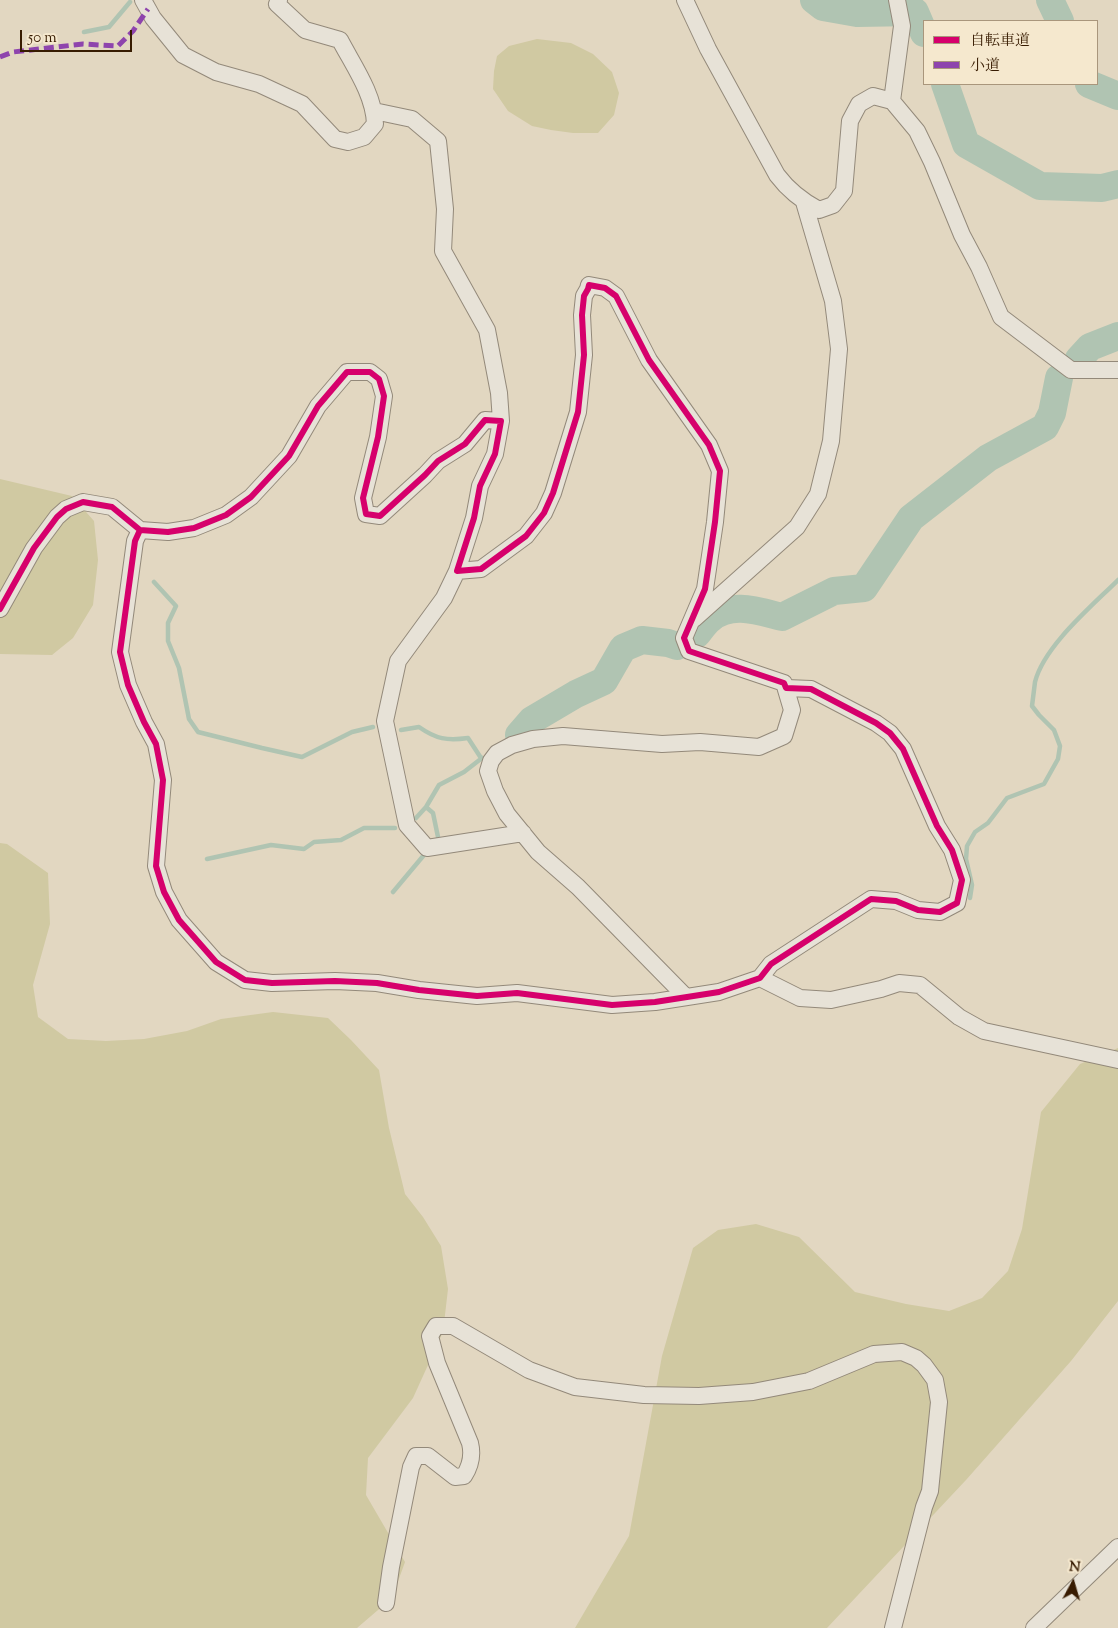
<!DOCTYPE html>
<html>
<head>
<meta charset="utf-8">
<style>
  body { margin:0 }
  #map { position:relative; width:1118px; height:1628px; overflow:hidden; background:#e2d7c1; font-family:"Sorts Mill Goudy","Noto Serif JP",serif }
  canvas { display:block }
  .legend { position:absolute; left:923px; top:20px; width:175px; height:65px; box-sizing:border-box; background:#f5e8ce; border:1px solid #a9967c; margin:0; padding:6px 9px; list-style:none; font-size:15px; color:#371b01 }
  .legend li { display:flex; align-items:center; gap:10px; height:25px }
  .legend b { width:25px; border:1px solid #a9967c }
  .north { position:absolute; left:1048px; top:1558px; width:50px; height:50px; -webkit-text-stroke:4px #f5e8ce; paint-order:stroke; rotate:6deg; font-size:14px; font-weight:700; line-height:20px; text-align:center; color:#371b01 }
  .north::after { content:''; display:block; margin:auto; width:18px; height:22px; background:#371b01; clip-path:polygon(50% 0,100% 100%,50% 72%,0 100%) }
  .scale { position:absolute; left:20px; top:30px; width:112px; height:22px; box-sizing:border-box; border:2px solid #371b01; border-top:0; padding-left:6px; font-size:15px; line-height:18px; white-space:nowrap; color:#371b01; -webkit-text-stroke:4px #f5e8ce; paint-order:stroke }
</style>
</head>
<body>
<div id="map">
<canvas width="1118" height="1628"></canvas>
<ul class="legend">
<li><b style="height:6px;background:#d6006c"></b>自転車道</li>
<li><b style="height:6px;background:#8e44ad"></b>小道</li>
</ul>
<div class="north">N</div>
<div class="scale">50 m</div>
</div>
<script>
const ctx = document.querySelector('canvas').getContext('2d');
ctx.lineJoin = 'round';
function fillPath(path, color) {
  ctx.fillStyle = color;
  ctx.fill(path, 'evenodd');
}
function stroke(path, color, width, dash) {
  ctx.strokeStyle = color;
  ctx.lineWidth = width;
  ctx.lineCap = dash ? 'butt' : 'round';
  ctx.setLineDash(dash || []);
  ctx.stroke(path);
}
fillPath(new Path2D(`
  M537 39 571 43 593 54 612 72 619 93 614 115 598 133H573L551 130 532 126 508 111 493 89 494 71 497 56 509 46Z
  M0 479 72 496 94 521 98 560 93 605 73 638 52 655 0 654Z
  M0 843 7 844 48 873 50 924 33 985 38 1017 68 1039 106 1041 144 1039 187 1031 221 1019 273 1012 328 1018 351 1040 379 1070 389 1128 405 1194 423 1217 441 1246 448 1289 443 1332 413 1398 368 1458 366 1495 405 1562 392 1598 357 1628H0Z
  M1118 1048V1301L1071 1361 966 1480 827 1628H575L629 1536 662 1356 693 1248 718 1230 756 1224 799 1237 855 1292 906 1304 949 1311 982 1298 1008 1271 1022 1229 1041 1112 1080 1064Z`), '#d0c9a2');
stroke(new Path2D(`
  M84 32 109 27 130 2
  M154 582 176 606 168 623V641L179 668 189 719 198 732 262 748 302 757 352 732 373 727
  M401 730 419 727C436 739 447 741 468 738L481 758
  M426 807 433 813 438 837
  M416 818 426 807 439 785 464 772 482 758
  M207 859 271 845 304 849 314 842 341 840 364 828H395
  M393 892 424 855
  M970 898 972 885 966 859 967 846 975 832 988 823 1007 798 1044 784 1058 759 1060 746 1054 730 1039 715 1032 706C1033 698 1034 690 1035 682 1044 646 1092 606 1118 580`), '#b0c4b2', 4.5);
stroke(new Path2D(`
  M814 0 823 7 857 13 915 12 924 33
  M1050 0 1060 21
  M945 84 966 144 1040 186 1102 188 1118 184
  M1089 84 1118 96
  M1079 359 1090 347 1118 336
  M697 634C701 629 705 623 710 619 731 601 758 611 782 617L834 591 864 588 911 518 988 458 1045 427 1052 413 1059 378
  M519 735 532 720 576 694 604 681 623 648 642 640 668 643 677 646`), '#b0c4b2', 28);
const minor = new Path2D(`
  M143 0 153 18 183 55 216 72 259 84 302 104 335 139 348 142 364 137 375 124C374 94 353 65 340 40L305 30 277 4 279 0
  M685 0 708 49 777 175C789 191 802 201 819 210L833 205 844 191 850 121 859 104 873 96 892 101 917 131 932 162 962 235 979 267 1001 317 1071 370H1118
  M892 101 902 26 897 0
  M374 111 412 119 438 141 445 209 443 251 487 330 499 393 501 421
  M457 571 444 598 398 661 385 721 407 825 427 848 523 833
  M0 609 34 548 57 517 66 509 83 502 112 507 140 530 168 532 194 528 226 515 251 497 289 456 318 406 347 372H370L379 379 384 396 378 437 363 498 366 514 380 516 425 475 438 461 465 444 485 420 501 421 495 454 480 486 474 518 457 571 481 569 526 536 544 513 553 493 578 412 584 355 582 315 584 296 588 289 589 285 605 288 616 296 649 360 709 445 720 471 715 522 705 589 684 638 689 651 784 683 786 688 811 689 876 723 890 733 903 749 937 826 952 850 962 880 957 903 940 912 918 910 896 901 871 899 771 964 760 978 719 992 655 1002 612 1005 517 993 477 996 419 990 377 983 335 981 272 983 245 980 216 962 179 920 164 892 156 866 163 780 156 744 144 722 128 685 120 652 135 541 140 530
  M694 619 797 527 818 494 831 441 839 349 833 301 804 202
  M760 978 800 998 831 1000 881 989 899 983 920 985 959 1017 984 1031 1118 1060
  M686 997 578 887 538 852 507 814 495 791 488 771 491 761 497 753 512 745 533 739 563 736 662 744 700 742 759 747 784 736 792 710 784 683
  M386 1603 391 1567 411 1467 416 1456H428L455 1477 464 1476C471 1465 473 1455 470 1443L437 1363 430 1336 436 1326H453L529 1370 575 1387 644 1395 699 1396 753 1392 809 1381 874 1354 902 1352 916 1358 924 1365 935 1380 939 1402 930 1491 924 1507 893 1628
  M1034 1628 1118 1547`);
stroke(minor, '#93897a', 18);
stroke(minor, '#e7e2d7', 16);
stroke(new Path2D(`
  M0 57 13 52 83 44 118 46 133 31 148 9`), '#8e44ad', 5, [10, 5]);
stroke(new Path2D(`
  M0 609 34 548 57 517 66 509 83 502 112 507 140 530 168 532 194 528 226 515 251 497 289 456 318 406 347 372H370L379 379 384 396 378 437 363 498 366 514 380 516 425 475 438 461 465 444 485 420 501 421 495 454 480 486 474 518 457 571 481 569 526 536 544 513 553 493 578 412 584 355 582 315 584 296 588 289 589 285 605 288 616 296 649 360 709 445 720 471 715 522 705 589 684 638 689 651 784 683 786 688 811 689 876 723 890 733 903 749 937 826 952 850 962 880 957 903 940 912 918 910 896 901 871 899 771 964 760 978 719 992 655 1002 612 1005 517 993 477 996 419 990 377 983 335 981 272 983 245 980 216 962 179 920 164 892 156 866 163 780 156 744 144 722 128 685 120 652 135 541 140 530`), '#d6006c', 6);
</script>
</body>
</html>
